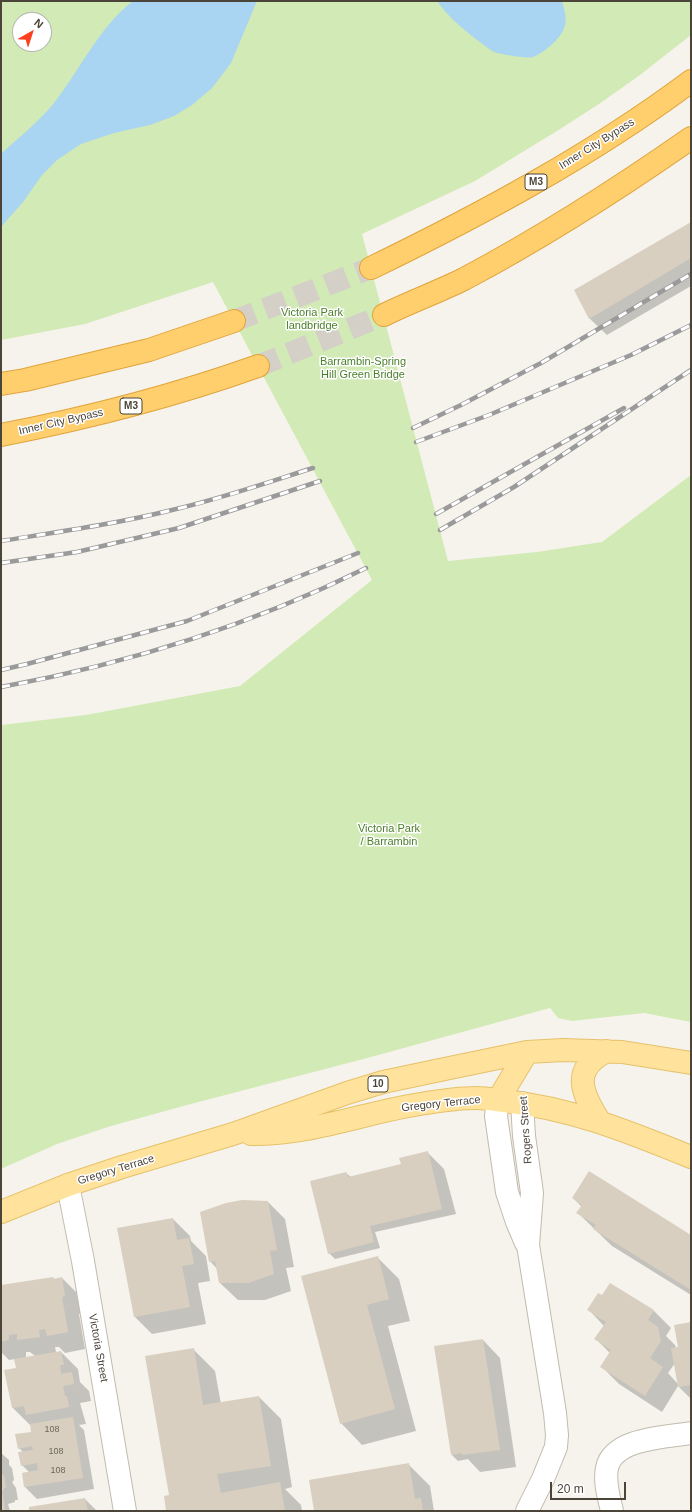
<!DOCTYPE html>
<html>
<head>
<meta charset="utf-8">
<style>
  body { margin:0 }
  #map { position:relative; width:692px; height:1512px; overflow:hidden; background:#f6f3ec; font-family:Helvetica,sans-serif }
  canvas { display:block }
  .frame { position:absolute; inset:0; border:2px solid #4b4439; pointer-events:none }
  .north { position:absolute; left:12px; top:12px; width:40px; height:40px; box-sizing:border-box; background:#fff; border:1px solid #b7b4b0; border-radius:50%; rotate:39deg; font-size:11px; font-weight:700; line-height:16px; text-align:center; color:#4b4439 }
  .north::after { content:''; display:block; margin:auto; width:14px; height:18px; background:#fc3f1d; clip-path:polygon(50% 0,100% 100%,50% 72%,0 100%) }
  .scale { position:absolute; left:550px; top:1482px; width:76px; height:18px; box-sizing:border-box; border:2px solid #4b4439; border-top:0; padding-left:5px; font-size:12px; line-height:14px; white-space:nowrap; color:#4b4439; -webkit-text-stroke:3px #fff; paint-order:stroke }
</style>
</head>
<body>
<div id="map">
<canvas width="692" height="1512"></canvas>
<div class="frame"></div>
<div class="north">N</div>
<div class="scale">20 m</div>
</div>
<script>
const ctx = document.querySelector('canvas').getContext('2d');
ctx.lineJoin = 'round';
function fillPath(path, color) {
  ctx.fillStyle = color;
  ctx.fill(path, 'evenodd');
}
function stroke(path, color, width, dash) {
  ctx.strokeStyle = color;
  ctx.lineWidth = width;
  ctx.lineCap = dash ? 'butt' : 'round';
  ctx.setLineDash(dash || []);
  ctx.stroke(path);
}
function drawText(font, color, halo, rows, align = 'center') {
  ctx.font = font + ' Helvetica,sans-serif';
  ctx.lineWidth = 3;
  ctx.setLineDash([]);
  ctx.textBaseline = 'middle';
  ctx.strokeStyle = halo;
  ctx.fillStyle = color;
  for (const [text, x, y, turn = 0] of rows) {
    ctx.save();
    ctx.translate(x, y);
    ctx.rotate((+turn || 0) * Math.PI / 180);
    ctx.textAlign = isNaN(turn) ? turn : align;
    if (halo) ctx.strokeText(text, 0, 0);
    ctx.fillText(text, 0, 0);
    ctx.restore();
  }
}
fillPath(new Path2D(`
  M1 1H691V35L640 75 599 104 557 131 475 181 362 234 448 561 537 552 602 542 691 475V1022L644 1013 572 1021 558 1018 550 1008 371 1057 187 1105 111 1126 57 1144 1 1169V725L86 715 240 686 372 580 213 282 85 324 1 340ZM20 20H44V44H20Z`), '#d2eab5');
fillPath(new Path2D(`
  M133 1H257L231 63 212 88 192 105 174 116 150 125 114 133 81 144 57 160 42 175 23 202 1 227V154C19 137 39 122 54 103 80 70 99 27 133 1Z
  M437 1H562C564 9 567 17 565 25 563 37 544 53 533 57 527 59 500 54 494 52 490 50 487 47 484 45 466 32 449 18 437 1Z`), '#a9d4f2');
fillPath(new Path2D(`
  M691 223V286L607 335 589 318Z
  M427 1152 444 1169 456 1214 375 1232 380 1248 335 1259 329 1253 346 1173 351 1177 402 1165Z
  M573 1198 691 1236V1295L612 1246 578 1213 582 1207Z
  M268 1202 285 1219 294 1267 286 1268 291 1291 265 1300H238L220 1283 218 1270 210 1261Z
  M173 1219 190 1236 191 1241 206 1256 210 1281 198 1283 206 1324 152 1334 135 1317Z
  M377 1257 399 1279 410 1321 388 1326 416 1431 362 1445 341 1423Z
  M53 1278 55 1279 62 1278 79 1295 82 1313 79 1314 85 1349 65 1353 59 1347H55L56 1352H61L78 1369 80 1382 89 1391 91 1401 80 1403 86 1424 79 1425 84 1430 94 1489 37 1499 25 1487 23 1473 29 1472 22 1465 23 1452 19 1448 33 1433 31 1425H30L13 1408 17 1369 15 1359 9 1360 1 1352V1286ZM26 1352H30L35 1356 26 1358Z
  M611 1284 654 1311 671 1328 666 1336 675 1345 676 1348H679L691 1323V1399L678 1386 662 1412 619 1384 602 1367 610 1353 596 1339 604 1326 589 1310 602 1297ZM675 1363 678 1384 668 1373Z
  M483 1340 500 1358 516 1467 480 1472 468 1459 458 1461 452 1455Z
  M194 1350 215 1371 221 1404 259 1397 281 1419 292 1487 285 1489 301 1505 302 1511H167Z
  M1 1453 9 1460V1465L12 1468 14 1480 12 1482 16 1488 18 1500H15V1502L8 1504 10 1511H1Z
  M408 1464 430 1486 434 1511H315Z
  M85 1499 97 1511H30Z`), '#0003');
fillPath(new Path2D(`
  M691 222V258L589 319 574 290Z
  M428 1151 442 1209 370 1226 374 1242 328 1254 310 1181 346 1172 348 1177 401 1164 399 1158Z
  M589 1171 691 1235V1290L593 1229 596 1225 576 1213 582 1205 572 1198Z
  M242 1200 268 1201 277 1250 270 1251 274 1274 248 1283H219L215 1261 209 1262 200 1212 226 1203Z
  M173 1218 177 1240 189 1238 194 1264 182 1266 190 1307 134 1317 117 1228Z
  M378 1256 389 1299 367 1305 395 1409 340 1424 301 1276Z
  M53 1277 54 1279 62 1277 65 1296 62 1297 68 1332 47 1336 45 1329 39 1330 40 1337 17 1340V1334L9 1335V1340L1 1342V1285Z
  M610 1283 654 1310 648 1320 658 1327 661 1341 650 1358 663 1367 645 1396 600 1367 611 1350 594 1339 606 1322 587 1310 598 1293 602 1295Z
  M691 1322V1385L678 1387 671 1348 678 1347 674 1325Z
  M483 1339 500 1450 462 1455V1453L451 1455 434 1346Z
  M194 1348 203 1405 259 1396 271 1466 217 1474 221 1493 280 1482 285 1511H166L164 1496 169 1495 145 1356Z
  M61 1351 64 1365H60L61 1374 72 1372 74 1384 63 1386 65 1396H67L69 1407 26 1415 24 1406 12 1408 4 1370 16 1368 14 1359Z
  M73 1417 83 1478 24 1487 22 1473 38 1470 37 1463 21 1466 18 1452 33 1450 32 1446 18 1449 15 1434 31 1432 30 1424Z
  M409 1463 415 1499 421 1498 423 1511H314L309 1480Z
  M1 1475H4L6 1488H4V1491H1Z
  M2 1491 4 1501 5 1511H1Z
  M85 1498 88 1511H29V1507Z`), '#d8cfc1');
stroke(new Path2D(`
  M234 321 371 268
  M258 366 384 315`), '#d4d0c8', 22, [22, 11]);
const minor = new Path2D(`
  M498 1100 496 1116 507 1192 517 1222 526 1243
  M522 1103 524 1136 532 1193 528 1245 555 1413 557 1435 556 1447 543 1479 527 1511
  M68 1185 83 1261 125 1511
  M612 1511C609 1498 604 1482 607 1468 613 1438 667 1437 691 1433`);
const primary = new Path2D(`
  M498 1100 527 1052
  M600 1122C582 1094 570 1069 607 1051
  M251 1134C309 1135 363 1113 420 1104 438 1101 458 1098 477 1098 486 1098 495 1100 504 1101 571 1108 629 1132 691 1157
  M1 1212 68 1185 122 1167 233 1134 347 1093 383 1082 440 1070 527 1052 563 1050 622 1052 691 1063`);
const motorway = new Path2D(`
  M371 268C482 214 592 155 691 81
  M384 315C410 302 438 292 464 279 543 237 618 189 691 138
  M1 384 25 380 149 350 234 321
  M1 435C88 418 174 396 258 366`);
stroke(minor, '#c2bbae', 24);
stroke(primary, '#e6c16a', 24);
stroke(motorway, '#e0a43c', 24);
stroke(minor, '#fff', 22);
stroke(primary, '#ffe39c', 22);
stroke(motorway, '#ffcf6e', 22);
const rail = new Path2D(`
  M413 428 461 405 541 363 691 274
  M416 442 489 415 631 355 691 325
  M436 514 624 408
  M440 530 514 487 691 370
  M1 541C58 532 116 524 172 510 220 499 266 483 313 468
  M1 563 77 552 179 528 320 481
  M1 670 27 664 187 621 358 553
  M1 687C127 664 251 625 366 568`);
stroke(rail, '#9a9a9a', 4.5);
stroke(rail, '#fff', 3, [9]);
drawText('9px', '#6e675b', null, [
  ["108",52,1430],
  ["108",56,1452],
  ["108",58,1471]
]);
for (const [x, y, w] of [
  [536,182,22],
  [131,406,22],
  [378,1084,20]
]) {
  const box = new Path2D();
  box.roundRect(x - w / 2, y - 8, w, 16, 3);
  ctx.fillStyle = '#fff';
  ctx.fill(box);
  stroke(box, '#4b4439', 1);
}
drawText('bold 10px', '#4b4439', null, [
  ["M3",536,182],
  ["M3",131,406],
  ["10",378,1084]
]);
drawText('11px', '#4b4439', '#fff', [
  ["Inner City Bypass",597,144,-32],
  ["Inner City Bypass",61,422,-13],
  ["Gregory Terrace",441,1104,-6],
  ["Rogers Street",526,1130,-94],
  ["Gregory Terrace",116,1170,-17],
  ["Victoria Street",98,1348,80]
]);
drawText('11px', '#4a7f2a', '#fff', [
  ["Victoria Park",312,313],
  ["landbridge",312,326],
  ["Barrambin-Spring",363,362],
  ["Hill Green Bridge",363,375],
  ["Victoria Park",389,829],
  ["/ Barrambin",389,842]
]);
</script>
</body>
</html>
